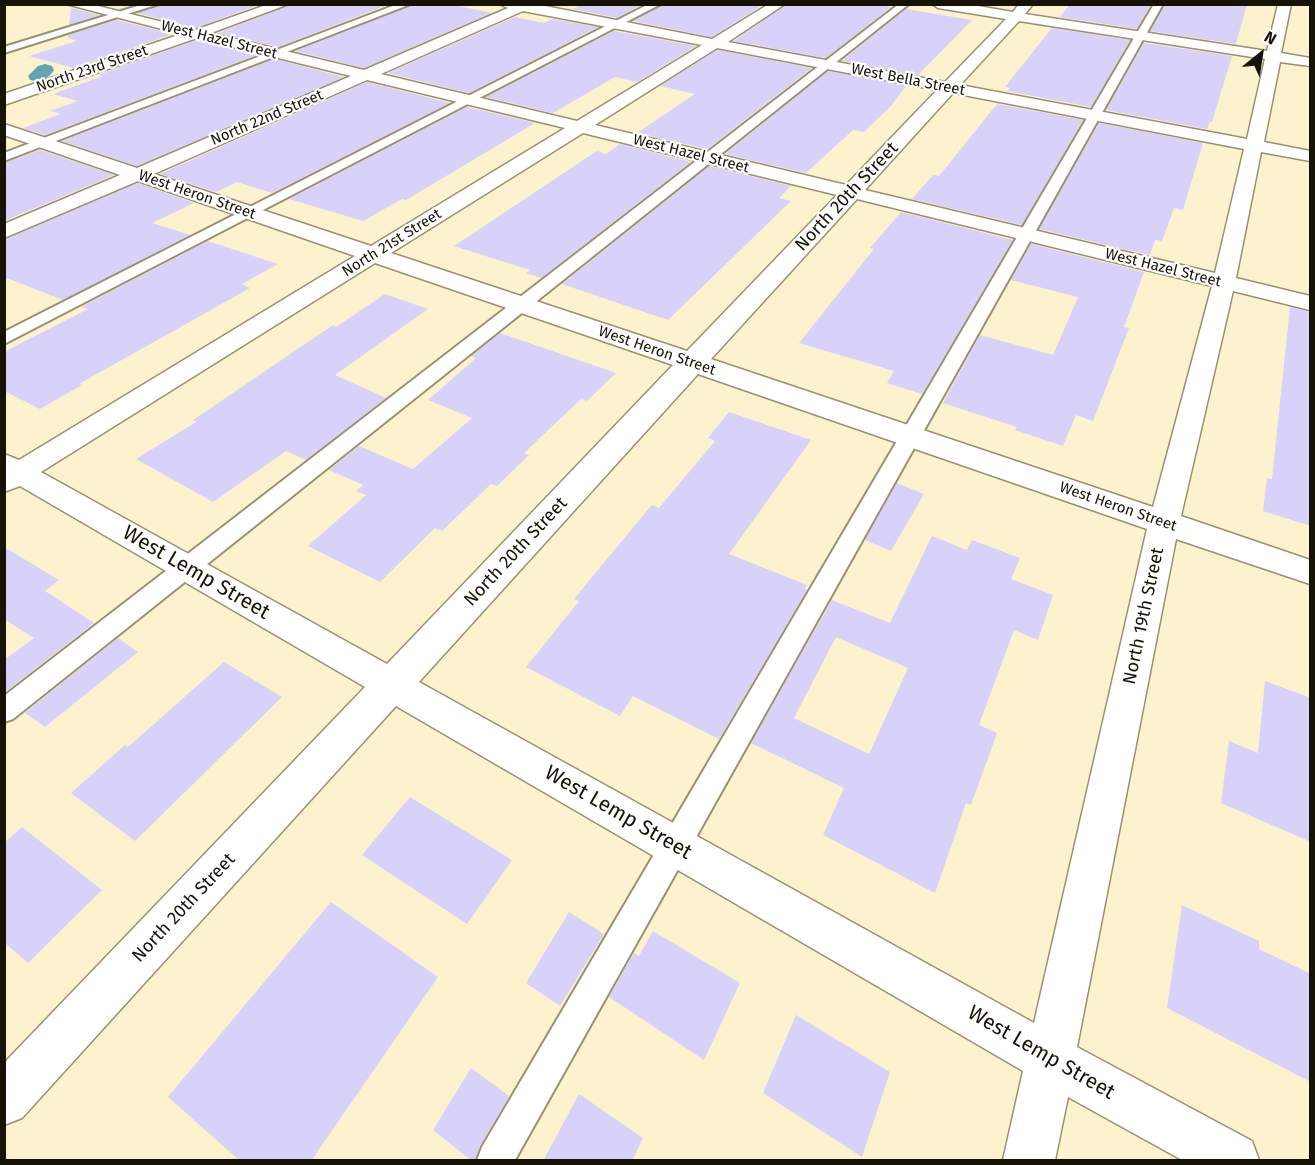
<!DOCTYPE html>
<html>
<head>
<meta charset="utf-8">
<style>
  body { margin:0 }
  #map { position:relative; width:1315px; height:1165px; overflow:hidden; background:#fcf3ce; font-family:"Fira Sans",sans-serif }
  canvas { display:block }
  .frame { position:absolute; inset:0; border:6px solid #161306; pointer-events:none }
  .north { position:absolute; left:1231px; top:24px; width:60px; height:60px; -webkit-text-stroke:4px #fff; paint-order:stroke; rotate:30deg; font-size:16px; font-weight:700; line-height:24px; text-align:center; color:#161306 }
  .north::after { content:''; display:block; margin:auto; width:21px; height:27px; background:#161306; clip-path:polygon(50% 0,100% 100%,50% 72%,0 100%) }
</style>
</head>
<body>
<div id="map">
<canvas width="1315" height="1165"></canvas>
<div class="frame"></div>
<div class="north">N</div>
</div>
<script>
const ctx = document.querySelector('canvas').getContext('2d');
ctx.lineJoin = 'round';
function fillPath(path, color) {
  ctx.fillStyle = color;
  ctx.fill(path, 'evenodd');
}
function stroke(path, color, width, dash) {
  ctx.strokeStyle = color;
  ctx.lineWidth = width;
  ctx.lineCap = dash ? 'butt' : 'round';
  ctx.setLineDash(dash || []);
  ctx.stroke(path);
}
function drawText(font, color, halo, rows, align = 'center') {
  ctx.font = font + ' "Fira Sans",sans-serif';
  ctx.lineWidth = 4.5;
  ctx.setLineDash([]);
  ctx.textBaseline = 'middle';
  ctx.strokeStyle = halo;
  ctx.fillStyle = color;
  for (const [text, x, y, turn = 0] of rows) {
    ctx.save();
    ctx.translate(x, y);
    ctx.rotate((+turn || 0) * Math.PI / 180);
    ctx.textAlign = isNaN(turn) ? turn : align;
    if (halo) ctx.strokeText(text, 0, 0);
    ctx.fillText(text, 0, 0);
    ctx.restore();
  }
}
fillPath(new Path2D(`
  M45 64 52 66 54 70C48 79 41 83 30 80L28 76 38 66Z`), '#63a4b0');
fillPath(new Path2D(`
  M161 4H261L195 28 137 13Z
  M291 4H390L278 47 219 33Z
  M413 4H449L492 13 364 68 295 51Z
  M583 4H643L617 18 573 9Z
  M663 4H764L712 37 633 21Z
  M787 4H874L891 7 826 58 734 41Z
  M1070 4H1151L1137 29 1060 17Z
  M1165 4H1247L1236 44 1150 31Z
  M71 8 100 15 69 25Z
  M906 9 972 20 918 75 842 61Z
  M515 17 544 23 552 19 598 27 469 93 388 73Z
  M117 20 173 34 74 68 29 56 77 41 68 38V35Z
  M1052 28 1130 40 1091 107 1007 91 1010 88 1005 87Z
  M614 31 696 46 637 82 615 77 553 113 486 97Z
  M197 40 257 55 45 135 23 128 61 114 50 111 78 101 53 94 103 76 98 75Z
  M1144 43 1232 56 1212 122H1210L1207 129 1106 110Z
  M717 50 812 68 707 149 637 133 695 94 660 86Z
  M274 59 344 77 137 166 62 141Z
  M828 71 906 86 891 106 864 132 853 130 806 173 725 154Z
  M367 82 450 103 272 193 237 182 216 192 160 174Z
  M997 104 1083 120 1022 225 912 199 933 175 939 176Z
  M467 107 535 123 406 200 402 199 363 221 289 199Z
  M1099 123 1203 143 1183 210 1174 208 1162 241 1155 240 1150 255 1039 229Z
  M620 144 691 162 541 278 526 273 530 270 454 246 597 151 606 154Z
  M40 150 114 175 4 221V163Z
  M709 166 791 186 779 198 791 201 668 320 562 284Z
  M138 183 194 203 152 223 190 235 63 300 4 277V240Z
  M901 212 1013 240 922 394 887 383 894 371 799 343 874 249 870 248Z
  M208 241 278 264 242 284 250 288 79 384 82 385 40 409 4 391V352L88 309 81 307Z
  M1031 244 1144 272 1124 327 1129 328 1093 421 1076 415 1063 446 1015 430 1017 427 943 403 980 335 1053 355 1078 297 1011 280Z
  M385 294 428 309 335 375 386 398 306 460 286 451 213 502 136 459 196 422 193 420 333 325 336 327Z
  M1290 307 1311 312V526L1263 511 1267 478 1272 479Z
  M500 333 616 373 587 401 581 399 524 453 529 455 497 486 491 484 442 531 435 528 380 582 308 546 366 495 356 491 363 485 329 470 359 446 413 469 472 418 428 400 476 358 471 356Z
  M729 412 811 440 729 554 807 585 805 589 807 590 719 739 633 696 620 716 526 667 579 601 574 599 635 525 652 505 659 508 715 441 708 438Z
  M897 483 924 494 891 551 865 540Z
  M932 536 967 550 972 540 1020 558 1011 579 1053 595 1038 640 1014 630 979 725 997 733 971 805 966 803 935 893 823 835 844 788 751 743 832 600 890 623ZM836 637 908 668 869 754 794 718Z
  M4 547 59 580 45 591 94 623 4 693V660L34 638 4 619Z
  M118 638 138 652 45 727 25 713Z
  M224 662 282 697 135 841 71 793 125 745 128 747Z
  M1265 681 1311 698V842L1221 803 1229 741 1258 753Z
  M410 797 512 860 467 924 362 855Z
  M22 827 102 890 28 963 4 942V843Z
  M331 902 438 977 311 1161H240L168 1097Z
  M1182 905 1259 941V949L1311 974V1082L1167 1008Z
  M569 912 604 934 560 1006 526 983Z
  M653 931 740 983 704 1060 609 997 634 953 639 956Z
  M796 1015 890 1072 862 1157 763 1093Z
  M471 1068 509 1096 480 1146 475 1161H472L433 1130Z
  M579 1094 643 1138 632 1161H543Z`), '#d8d1f9');
const lane = new Path2D(`
  M144 4H159L4 53V47Z
  M398 4H411L4 161V153Z
  M649 4H661L4 344V332Z
  M899 4H909L13 719 4 722V696Z
  M1154 4H1163L515 1160H477L482 1147Z`);
const street = new Path2D(`
  M66 4H90L195 30 269 4H289L211 33 364 70 508 8 499 4H535L712 39 769 4H785L728 42 945 82 1006 19 938 8 932 4H966L1013 12 1019 4H1033L1025 14 1267 51 1278 4H1291L1281 53 1310 58V66L1280 62 1264 142 1310 151V161L1261 152 1236 278 1310 296V310L1233 291 1181 516 1310 560V584L1176 539 1077 1047 1252 1141 1259 1160H1182L1068 1097 1055 1160H1003L1023 1071 396 706 22 1118 4 1125V1063L365 687 20 486 4 492V454L19 460 355 256 138 181 4 238V224L120 175 4 135V124L137 168 351 76 197 38 4 105V94L181 34ZM523 11 702 45 577 121 381 74ZM1019 21 1265 59 1247 139 960 85ZM717 48 937 90 846 185 595 125ZM367 80 565 128 371 246 154 174ZM953 93 1244 149 1215 273 865 190ZM583 133 837 195 687 351 391 253ZM857 199 1212 286 1153 507 711 359ZM375 263 673 365 387 664 41 472ZM698 374 1147 529 1034 1023 419 682Z`);
stroke(lane, '#99916f', 4);
stroke(street, '#99916f', 3);
fillPath(lane, '#fff');
fillPath(street, '#fff');
drawText('15px', '#161306', '#fff', [
  ["West Hazel Street",219,40,14],
  ["North 23rd Street",92,69,-19],
  ["West Bella Street",908,80,11],
  ["North 22nd Street",267,118,-23],
  ["West Hazel Street",691,154,14],
  ["West Heron Street",197,195,19],
  ["North 21st Street",392,243,-32],
  ["West Hazel Street",1163,268,14],
  ["West Heron Street",657,351,19],
  ["West Heron Street",1118,507,19]
]);
drawText('18px', '#161306', '#fff', [
  ["North 20th Street",847,197,-47],
  ["North 20th Street",516,552,-47],
  ["North 19th Street",1144,616,-78],
  ["North 20th Street",184,908,-47]
]);
drawText('21px', '#161306', '#fff', [
  ["West Lemp Street",196,573,30],
  ["West Lemp Street",618,813,30],
  ["West Lemp Street",1041,1053,30]
]);
</script>
</body>
</html>
